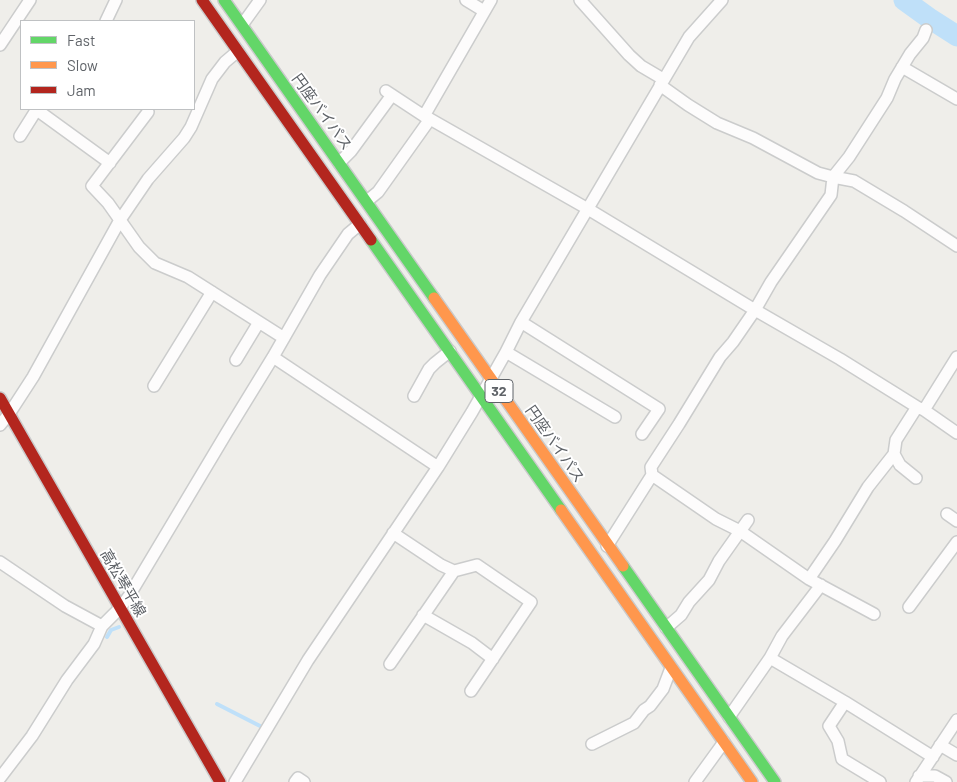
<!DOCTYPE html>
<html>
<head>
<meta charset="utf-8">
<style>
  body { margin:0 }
  #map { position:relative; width:957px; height:782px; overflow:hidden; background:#efeeea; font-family:Barlow,sans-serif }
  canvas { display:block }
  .legend { position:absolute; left:20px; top:20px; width:175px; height:90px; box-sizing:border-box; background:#fff; border:1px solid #bfc1c3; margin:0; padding:6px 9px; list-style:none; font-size:15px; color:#5f6368 }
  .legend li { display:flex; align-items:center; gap:10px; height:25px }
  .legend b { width:25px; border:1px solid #bfc1c3 }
</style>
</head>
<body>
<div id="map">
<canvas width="957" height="782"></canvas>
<ul class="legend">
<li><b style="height:6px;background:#63d668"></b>Fast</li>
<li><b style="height:6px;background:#ff974d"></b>Slow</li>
<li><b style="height:6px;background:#b3261e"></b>Jam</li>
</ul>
</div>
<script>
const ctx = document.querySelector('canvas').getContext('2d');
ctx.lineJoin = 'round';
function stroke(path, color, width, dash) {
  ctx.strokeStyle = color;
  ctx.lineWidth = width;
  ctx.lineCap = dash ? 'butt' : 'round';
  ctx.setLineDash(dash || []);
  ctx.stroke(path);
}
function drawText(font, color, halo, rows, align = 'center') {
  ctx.font = font + ' Barlow,"Noto Sans JP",sans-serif';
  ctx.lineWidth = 4;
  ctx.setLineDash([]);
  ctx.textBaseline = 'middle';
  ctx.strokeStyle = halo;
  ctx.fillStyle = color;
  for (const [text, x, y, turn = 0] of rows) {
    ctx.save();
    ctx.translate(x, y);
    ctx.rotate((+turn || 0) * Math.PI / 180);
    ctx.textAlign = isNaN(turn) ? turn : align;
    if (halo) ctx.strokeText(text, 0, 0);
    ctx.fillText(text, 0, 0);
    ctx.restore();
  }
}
stroke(new Path2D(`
  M107 637 111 630 119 627
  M217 704 262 727`), '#bfe0f9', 4);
stroke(new Path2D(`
  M904 0 929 18 957 36`), '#bfe0f9', 21);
const street = new Path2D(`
  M466 0 484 11
  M580 0 629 55 641 66 663 79
  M106 21 116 0
  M242 25 260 0
  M0 45 30 0
  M902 67 957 99
  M660 85 688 105 717 123 753 138 818 173 833 177 854 181 904 211 957 246
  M386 91 424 116
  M37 110 110 163
  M148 112 92 186 108 203 139 247 155 263 188 277 284 338
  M430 119 588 209 755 310 840 359 917 407 924 410 957 433
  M20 136 37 109
  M339 163 351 151 392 95
  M367 201 378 192 430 119 424 116 491 0
  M521 322 659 409 642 434
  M506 352 615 417
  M273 357 438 467
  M236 360 259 322
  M154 386 212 292
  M414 396 429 369 435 363 450 351
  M924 410 957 357
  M0 425 9 414 33 377 120 220 148 179 184 138 191 127 212 79 225 62 238 51
  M894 454 900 465 916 478
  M652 475 716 519 740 531 809 579 874 614
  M947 514 957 521
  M393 533 441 565 454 571 477 565 531 602 471 691
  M607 546 652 475 651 467 679 424 720 357 733 342 755 310 771 282 831 195 833 177 849 157 887 98 895 79 910 54 923 38 926 30
  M0 562 65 606 102 626
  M809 579 835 541 868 487 894 454 896 440 917 407
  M909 607 957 542
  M423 615 472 643 493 659
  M666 628 681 615 689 602 709 580 719 561 748 520
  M770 658 845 702 933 757
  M390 664 454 571
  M845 702 829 726 838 741 842 759 880 782
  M729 717 770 658 782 636 821 585
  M592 744 634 723 644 710 650 706 663 689 671 668
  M940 745 957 755
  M919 776H935L946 782
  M0 778 32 736 67 680 94 644 102 626 120 608 129 596 227 432 273 357 320 275 348 234 360 224
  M235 782 308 660 438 467 472 412 506 352 521 322 689 37 722 0
  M295 782 298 778 304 782
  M695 782 724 742
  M916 782 957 720`);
const fast = new Path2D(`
  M224 0 434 298
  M371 240 561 510
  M623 566 775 782`);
const slow = new Path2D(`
  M434 298 623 566
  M561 510 752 782`);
const jam = new Path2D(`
  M202 0 371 240
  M0 398 220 782`);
stroke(street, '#cbcccc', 14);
stroke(fast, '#cacacb', 14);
stroke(slow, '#cacacb', 14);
stroke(jam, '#cacacb', 14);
stroke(street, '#fdfcfc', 11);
stroke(fast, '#63d668', 11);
stroke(slow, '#ff974d', 11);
stroke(jam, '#b3261e', 11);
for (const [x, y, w] of [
  [499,391,28]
]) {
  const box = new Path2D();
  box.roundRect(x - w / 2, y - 11.5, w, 23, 4);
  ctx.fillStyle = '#fff';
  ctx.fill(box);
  stroke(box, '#5f6368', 1);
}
drawText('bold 14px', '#5f6368', null, [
  ["32",499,391]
]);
drawText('15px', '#5f6368', '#fff', [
  ["円座バイパス",322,112,54],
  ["円座バイパス",555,444,55],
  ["高松琴平線",123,583,60]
]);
</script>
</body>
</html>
